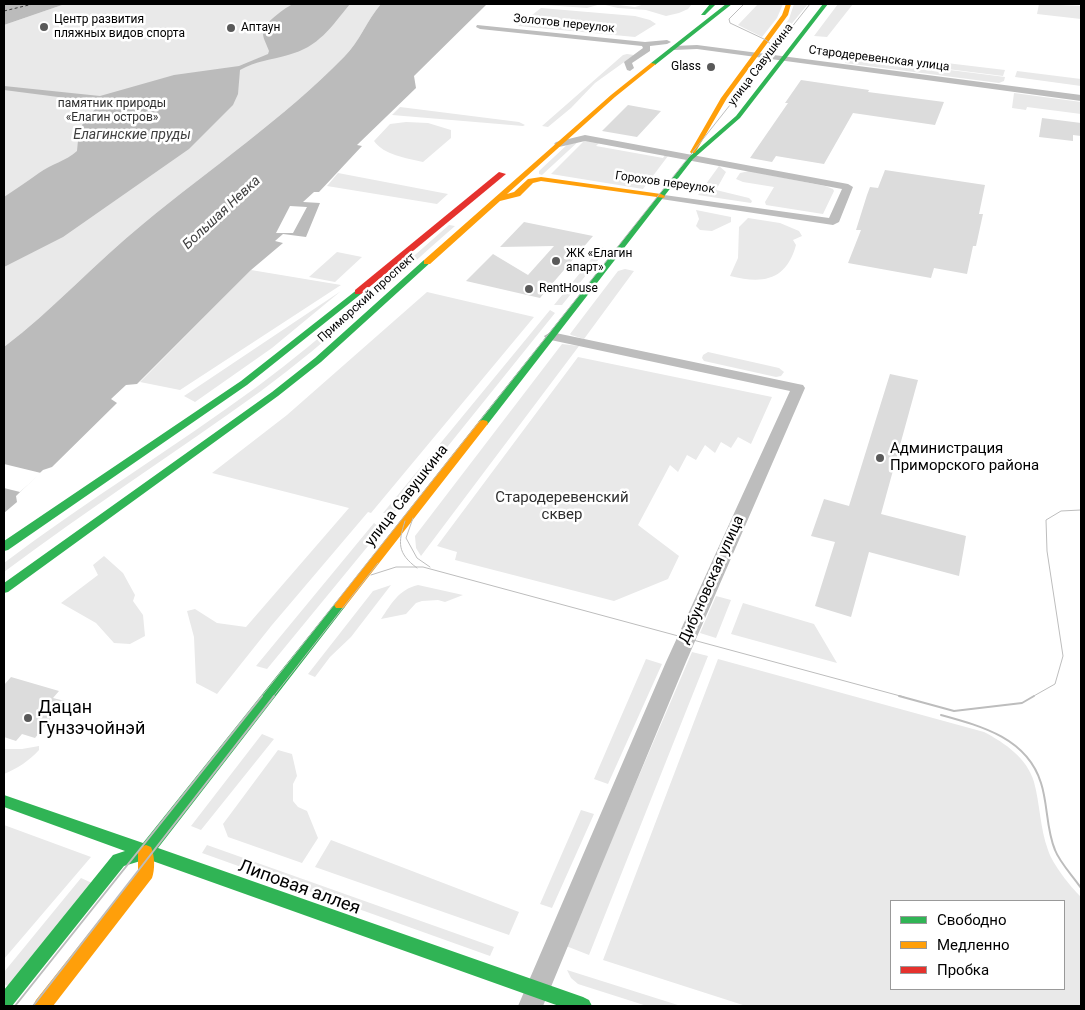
<!DOCTYPE html>
<html>
<head>
<meta charset="utf-8">
<style>
  body { margin:0 }
  #map { position:relative; width:1085px; height:1010px; overflow:hidden; background:#fff; font-family:Roboto,sans-serif }
  canvas { display:block }
  .frame { position:absolute; inset:0; border:5px solid #000; pointer-events:none }
  .legend { position:absolute; left:890px; top:900px; width:175px; height:90px; box-sizing:border-box; background:#fff; border:1px solid #999; margin:0; padding:6px 9px; list-style:none; font-size:15px; color:#000 }
  .legend li { display:flex; align-items:center; gap:10px; height:25px }
  .legend b { width:25px; border:1px solid #999 }
</style>
</head>
<body>
<div id="map">
<canvas width="1085" height="1010"></canvas>
<div class="frame"></div>
<ul class="legend">
<li><b style="height:6px;background:#30b455"></b>Свободно</li>
<li><b style="height:6px;background:#ff9f0a"></b>Медленно</li>
<li><b style="height:6px;background:#e5322d"></b>Пробка</li>
</ul>
</div>
<script>
const ctx = document.querySelector('canvas').getContext('2d');
ctx.lineJoin = 'round';
function fillPath(path, color) {
  ctx.fillStyle = color;
  ctx.fill(path, 'evenodd');
}
function stroke(path, color, width, dash) {
  ctx.strokeStyle = color;
  ctx.lineWidth = width;
  ctx.lineCap = dash ? 'butt' : 'round';
  ctx.setLineDash(dash || []);
  ctx.stroke(path);
}
function drawText(font, color, halo, rows, align = 'center') {
  ctx.font = font + ' Roboto,sans-serif';
  ctx.lineWidth = 5;
  ctx.setLineDash([]);
  ctx.textBaseline = 'middle';
  ctx.strokeStyle = halo;
  ctx.fillStyle = color;
  for (const [text, x, y, turn = 0] of rows) {
    ctx.save();
    ctx.translate(x, y);
    ctx.rotate((+turn || 0) * Math.PI / 180);
    ctx.textAlign = isNaN(turn) ? turn : align;
    if (halo) ctx.strokeText(text, 0, 0);
    ctx.fillText(text, 0, 0);
    ctx.restore();
  }
}
fillPath(new Path2D(`
  M65 4H381C367 20 360 41 344 57 283 119 211 168 143 224 95 263 53 310 4 347V25Z
  M531 4H610L635 7 645 4H692L688 9 679 13 666 16 646 10 618 8 601 4 587 8Z
  M758 4H783L777 18 762 37 738 25Z
  M794 4H808L775 44 771 42 789 19Z
  M838 4H853L827 37 814 36Z
  M1039 4 1081 6V19L1037 14Z
  M541 8 635 16 650 20 656 24 635 37 518 26Z
  M821 48 1005 70 1003 76 828 54 829 51 820 50Z
  M627 54 634 55 595 83 571 108 548 127 542 126 623 55Z
  M848 57 1005 77 1004 81 999 83 845 63Z
  M1017 71 1081 79V86L1015 77Z
  M1014 93 1081 102V114L1027 107 1026 110 1012 108Z
  M400 107 519 122 525 125 523 126 392 115Z
  M406 122 428 123 451 130V138L423 162C406 158 384 155 374 141L390 124Z
  M580 140 542 175 539 174V171L570 142Z
  M585 140 599 143 596 146 663 158 665 155 668 156 643 189 551 174Z
  M719 166 726 172 716 190 749 198 752 201 751 203 698 195Z
  M749 171 825 186 833 189 834 191 823 214 766 205 765 202 774 187 743 182 736 179 740 173Z
  M338 173 448 194 437 204 327 186Z
  M696 210 731 217V222L712 231 700 230 696 226 699 219Z
  M748 218 780 223 799 231 802 236 793 240 796 245C786 281 763 284 730 276L738 258 739 227Z
  M449 225 455 226C391 282 329 341 261 391 176 452 88 509 4 572V563C86 501 175 447 258 386 325 336 386 280 449 225Z
  M601 247 607 249 562 305H554Z
  M337 252 362 257 335 282 309 277Z
  M625 269 634 271 584 339 571 335 570 334 618 271Z
  M251 270 341 285 180 390 140 382Z
  M341 291 272 348 195 402 184 396Z
  M427 292 534 317 371 513 368 512 272 625 217 694 196 683 194 637 187 611 195 609 217 623 246 627 349 508 212 473 287 415Z
  M550 310 555 313 395 512 383 513Z
  M562 344 579 346 421 556 416 548 415 536Z
  M708 352 779 368 784 372 781 376 776 377 704 361 702 358 703 355Z
  M578 357 772 397 751 444 738 437 731 448 721 442 715 453 705 445 696 460 687 455 678 472 670 465 638 525 679 556 668 579 614 601 455 560 457 552 437 546Z
  M374 523 382 529 267 669 256 666Z
  M104 556 123 573 135 595 133 601 143 615 145 636 130 644 114 643 96 623 61 603 98 575 93 565Z
  M391 585 351 637 330 657 315 677 308 674 373 591Z
  M418 585 463 595 445 602 438 600 422 601 416 603 406 614 381 619C392 603 398 590 418 585Z
  M716 596 731 600 716 638 700 633Z
  M743 603 814 624 837 663 731 634Z
  M692 652 708 656 589 955 566 946Z
  M646 659 662 664 608 784 594 779Z
  M718 659 984 732C1005 743 1027 758 1034 782 1040 804 1040 828 1048 850 1053 865 1070 886 1081 897V1006H746L603 960ZM1064 901V989H891V901Z
  M262 734 274 739 201 830 191 826Z
  M39 746V750C29 761 18 768 4 774V749H22Z
  M278 750 292 754 297 776 293 784V801L298 807 307 811 318 838 302 863 228 837 223 824Z
  M581 810 594 814 552 908 540 904Z
  M4 825 91 857 4 959Z
  M331 840 519 912 509 935 315 867Z
  M207 845 494 947 490 956 202 853Z
  M81 878 92 883 8 986 4 984V972Z
  M567 970 681 1006H647L578 984 571 978Z`), '#e9e9e9');
fillPath(new Path2D(`
  M4 4H65L4 25Z
  M293 4H350C331 27 319 47 288 55 271 60 256 61 240 70L238 94 233 105 189 149 63 237 4 267V197C16 189 28 181 39 173 51 164 66 161 77 151 78 143 78 134 81 127 84 121 94 111 98 105L97 102 4 90V86L100 96 174 75 239 66 268 54 269 51C267 45 262 37 263 31 264 23 286 7 293 4Z
  M381 4H487L414 76 416 88 357 145 362 146 319 192H314L303 202 320 203 306 237 283 234 275 241 283 243 251 270 137 384 126 385 111 399 117 403 52 467 43 470 16 496 17 502 4 513V347C53 310 95 263 143 224 211 168 283 119 344 57 360 41 367 20 381 4Z`), '#bbb');
fillPath(new Path2D(`
  M290 206 307 207 293 233H276Z
  M4 464 41 473 20 492 4 488Z`), '#fff');
stroke(new Path2D(`
  M4 11 33 4`), '#3f3f3f', 1, [3, 2.5]);
fillPath(new Path2D(`
  M801 80 869 90 868 92 944 102 935 125 853 113 824 164 776 156 772 162 750 158 788 103H785Z
  M628 105 661 111 637 137 602 131Z
  M1042 118 1081 123V136L1073 135V141L1039 137Z
  M885 170 985 185 979 214H983L976 246H973L967 274 934 268 931 278 848 263 861 230H856L867 195 870 187 878 188Z
  M524 222 593 236 540 298 466 281 493 254 528 275 554 246 500 247Z
  M890 374 918 380 881 514 966 536 959 576 869 552 851 617 815 606 835 542 811 536 824 499 849 506Z
  M11 677 59 691 53 698 65 701 35 738 22 734 16 741 4 737V685Z`), '#dcdcdc');
fillPath(new Path2D(`
  M477 25 645 42 667 40 671 42 667 44 650 46V51L632 63 634 68 630 71 627 70 624 62 643 48 642 46 480 29 476 27Z
  M697 45 1081 95V101L697 49 674 50 670 48 674 46Z
  M585 135 848 184 853 187 839 222 833 225 661 199 656 196 657 194 829 218 842 189 585 141 559 147 554 144 556 142Z
  M551 332 798 384 803 385 805 388 686 662 543 1006H518L666 662 790 391 546 339 544 336Z`), '#bdbdbd');
fillPath(new Path2D(`
  M710 4H716L705 15H701Z
  M726 4H732L655 65H651V63Z
  M823 4H828L740 118 693 159 487 425H479L478 423 479 421 689 157 736 116Z
  M424 260H430L431 262 321 362 278 396 8 592 4 593V583L272 392 315 358Z
  M358 289 362 292 361 294 247 385 8 550 4 551V541L241 381Z
  M340 600 344 602 346 605 344 608 158 848 583 997 589 1000 592 1006H559L147 859 124 866 12 1006H4V990L113 855 125 851 4 807V795L143 843 336 602Z`), '#30b455');
fillPath(new Path2D(`
  M786 4H791L788 15 727 98 695 153H691L690 152 721 98 782 15Z
  M651 63 656 64 615 97 507 194 514 192 528 179 541 177 661 194 665 196 664 198 541 181 533 183 520 196 500 201 430 264H424V260L611 95Z
  M483 420 487 421 488 423 487 425 344 608H336L334 605 336 602 479 421Z
  M146 845 151 847C155 856 155 870 152 878L53 1006H33L36 1000 138 871V852L141 847Z`), '#ff9f0a');
fillPath(new Path2D(`
  M499 172 506 174 361 294H355V290Z`), '#e5322d');
stroke(new Path2D(`
  M744 4 729 19 730 23 766 40 773 46V50
  M413 518 406 538 417 558 430 567
  M405 521C398 543 397 553 417 568
  M371 575 396 567H423L904 697
  M261 697 810 4
  M273 697 378 563
  M1032 697 1055 684 1063 656 1047 551 1046 520 1061 511 1081 510`), '#bdbdbd', 1);
stroke(new Path2D(`
  M899 696 954 711 1022 703 1034 696
  M941 715C981 726 1027 738 1041 783 1048 804 1046 829 1055 850 1060 863 1073 876 1081 888
  M15 1006 262 696
  M33 1006 274 696`), '#bdbdbd', 2);
for (const [x, y, r, color] of [
  [44,27,5,"#595959"],
  [231,28,5,"#595959"],
  [711,67,5,"#595959"],
  [556,261,5,"#595959"],
  [529,289,5,"#595959"],
  [880,458,5,"#595959"],
  [28,718,5,"#595959"]
]) {
  const dot = new Path2D();
  dot.arc(x, y, r, 0, 2 * Math.PI);
  ctx.fillStyle = color;
  ctx.fill(dot);
  stroke(dot, '#fff', 2);
}
drawText('12px', '#000', '#fff', [
  ["Центр развития",54,20],
  ["пляжных видов спорта",54,34],
  ["Аптаун",241,28],
  ["Glass",701,67,"right"],
  ["ЖК «Елагин",566,254],
  ["апарт»",566,268],
  ["RentHouse",539,289]
], 'left');
drawText('12px', '#000', '#fff', [
  ["Золотов переулок",564,24,6],
  ["Стародеревенская улица",879,59,7],
  ["улица Савушкина",761,65,-53],
  ["Горохов переулок",665,183,8],
  ["Приморский проспект",367,298,-42]
]);
drawText('12px', '#2e2e2e', '#fff', [
  ["памятник природы",112,104],
  ["«Елагин остров»",112,118]
]);
drawText('italic 14px', '#3f3f3f', '#fff', [
  ["Елагинские пруды",132,135],
  ["Большая Невка",222,213,-43]
]);
drawText('15px', '#000', '#fff', [
  ["Администрация",890,449],
  ["Приморского района",890,466]
], 'left');
drawText('15px', '#000', '#fff', [
  ["улица Савушкина",407,496,-52],
  ["Дибуновская улица",712,580,-66]
]);
drawText('15px', '#2e2e2e', '#fff', [
  ["Стародеревенский",562,498],
  ["сквер",562,515]
]);
drawText('18px', '#000', '#fff', [
  ["Дацан",38,708],
  ["Гунзэчойнэй",38,729]
], 'left');
drawText('18px', '#000', '#fff', [
  ["Липовая аллея",299,888,20]
]);
</script>
</body>
</html>
